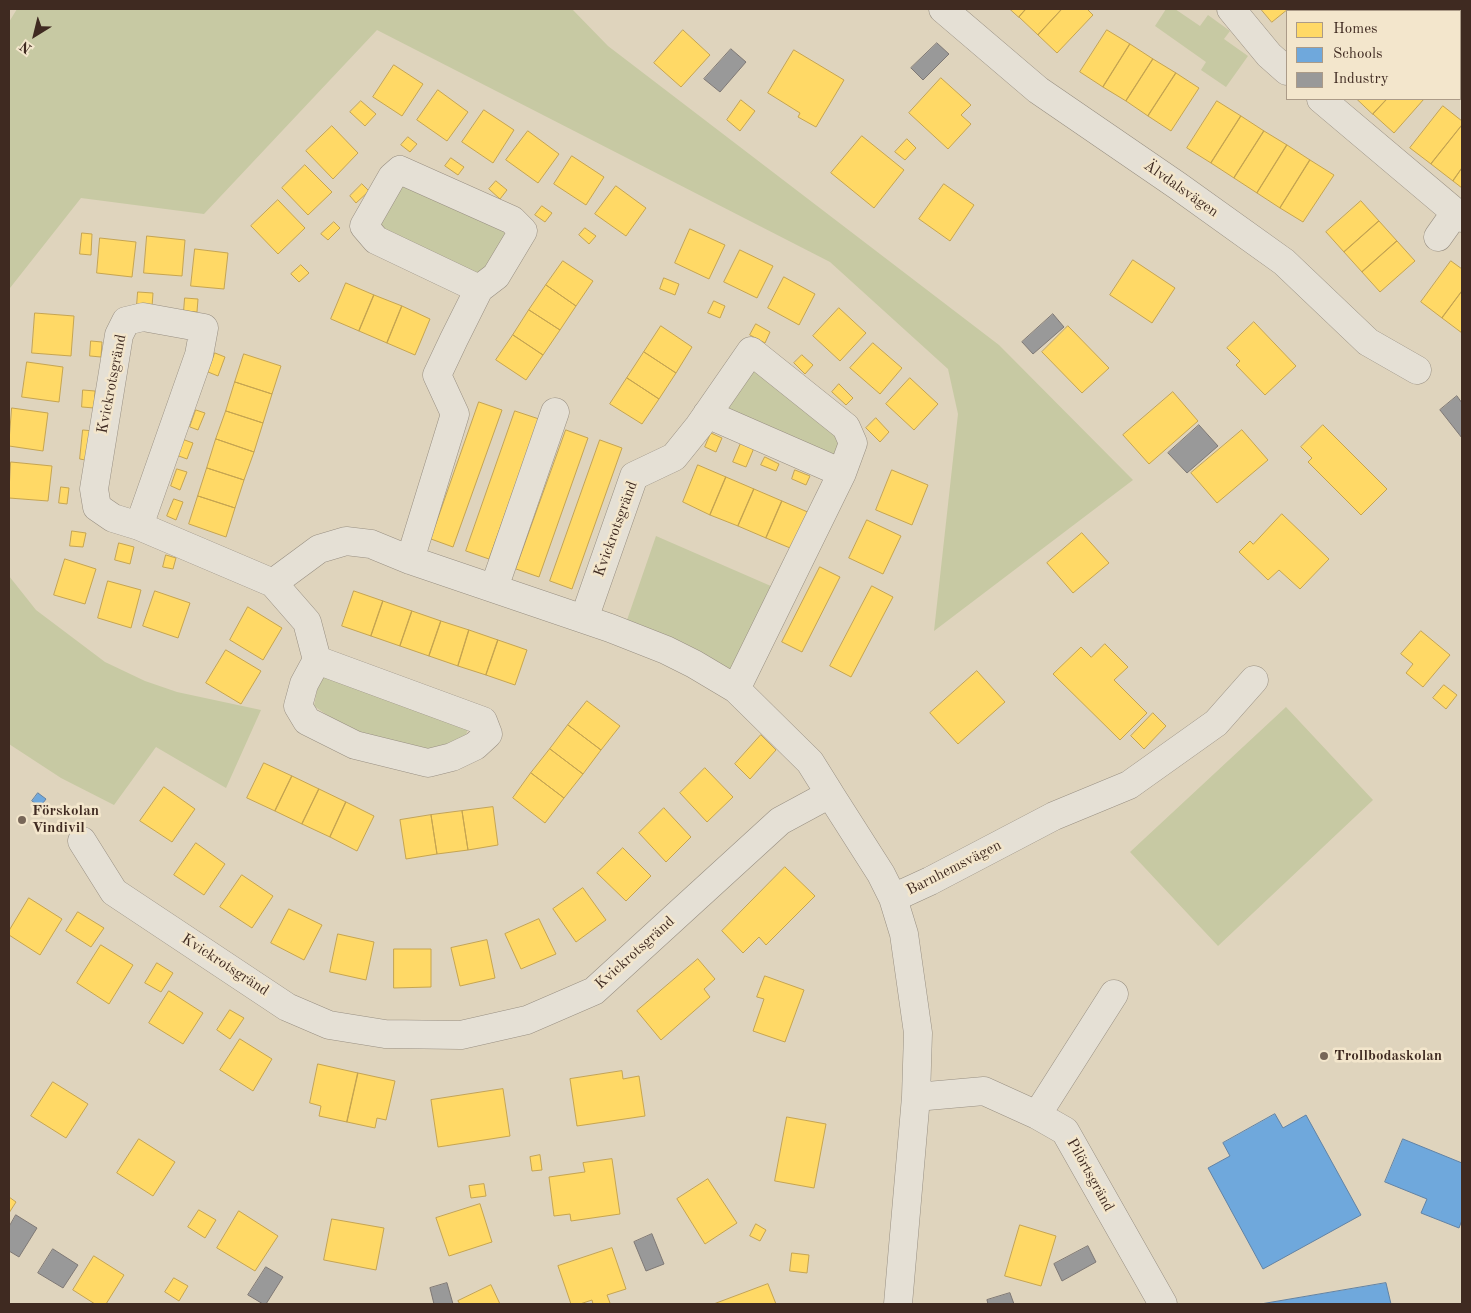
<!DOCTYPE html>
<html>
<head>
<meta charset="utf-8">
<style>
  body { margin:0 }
  #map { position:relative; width:1471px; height:1313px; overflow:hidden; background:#dfd4bd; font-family:"Old Standard TT",serif }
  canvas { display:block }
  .frame { position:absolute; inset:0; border:10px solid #3f2a21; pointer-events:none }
  .legend { position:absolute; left:1286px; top:10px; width:175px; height:90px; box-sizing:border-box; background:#f3e6cc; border:1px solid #ab9b88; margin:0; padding:6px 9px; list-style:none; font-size:15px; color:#3f2a21 }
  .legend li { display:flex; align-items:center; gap:10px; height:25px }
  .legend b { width:25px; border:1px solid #ab9b88 }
  .north { position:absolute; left:10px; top:10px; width:50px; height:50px; -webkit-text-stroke:4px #f3e6cc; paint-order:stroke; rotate:216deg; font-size:14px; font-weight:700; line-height:20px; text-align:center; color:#3f2a21 }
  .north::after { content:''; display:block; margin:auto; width:18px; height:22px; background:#3f2a21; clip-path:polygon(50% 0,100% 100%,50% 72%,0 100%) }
</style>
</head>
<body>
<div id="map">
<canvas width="1471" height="1313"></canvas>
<div class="frame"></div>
<ul class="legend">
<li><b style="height:14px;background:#ffd966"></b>Homes</li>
<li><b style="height:14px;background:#6fa8dc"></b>Schools</li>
<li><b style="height:14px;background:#999"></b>Industry</li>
</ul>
<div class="north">N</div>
</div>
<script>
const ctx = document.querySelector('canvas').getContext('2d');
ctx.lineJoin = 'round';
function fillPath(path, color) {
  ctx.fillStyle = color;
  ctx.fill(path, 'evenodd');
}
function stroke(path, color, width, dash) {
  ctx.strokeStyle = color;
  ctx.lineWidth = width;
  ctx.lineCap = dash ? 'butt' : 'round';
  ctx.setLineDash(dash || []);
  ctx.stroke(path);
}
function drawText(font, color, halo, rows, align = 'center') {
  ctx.font = font + ' "Old Standard TT",serif';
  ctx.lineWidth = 5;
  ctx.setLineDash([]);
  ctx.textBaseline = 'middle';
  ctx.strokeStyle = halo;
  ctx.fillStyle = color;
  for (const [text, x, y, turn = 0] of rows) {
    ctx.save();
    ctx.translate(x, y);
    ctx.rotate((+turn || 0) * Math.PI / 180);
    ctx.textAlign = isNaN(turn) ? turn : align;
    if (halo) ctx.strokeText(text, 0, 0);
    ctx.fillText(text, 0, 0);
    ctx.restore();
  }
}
fillPath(new Path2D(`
  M17 9H572L608 46 999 345 1133 480 934 631 958 414 948 369 830 262 377 30 204 214 81 198 10 288 9 299V22Z
  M1166 9H1175L1200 26 1208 15 1230 31 1224 39 1248 56 1226 87 1201 70 1206 62 1155 26Z
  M1383 9H1462V76L1460 74V11H1386Z
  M405 179 509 230 486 273 473 274 402 245 374 221Z
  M760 367 842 438 835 454H823L727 412 720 403 739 376Z
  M656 536 780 590 739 676 627 620Z
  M9 576 36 610 105 662 145 681 177 692 261 710 226 788 156 747 114 805 61 778 9 744Z
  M320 674 468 726 466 736 438 752 388 747 337 722 314 706Z
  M1286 707 1373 800 1218 946 1130 852Z`), '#c7c9a3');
const homes = new Path2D(`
  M1010 9H1026L1019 17Z
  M1026 9H1062L1038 35 1019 17Z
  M1062 9H1087L1093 15 1057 53 1038 35Z
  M1261 9H1288L1272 22Z
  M683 30 710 55 681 87 654 63Z
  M1107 30 1130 44 1103 87 1080 72Z
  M1130 44 1153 59 1126 101 1103 87Z
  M794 50 844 80 816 127 798 117 800 113 768 93Z
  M1153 59 1176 73 1148 116 1126 101Z
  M394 65 423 84 402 116 373 97Z
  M1176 73 1199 88 1171 131 1148 116Z
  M941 78 971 105 961 115 971 124 948 149 909 113Z
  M438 90 468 112 447 141 417 120Z
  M1357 99H1387L1373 114Z
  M1387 99H1424L1394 133 1373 114Z
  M741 100 755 111 740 131 727 120Z
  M361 101 376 114 365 126 350 112Z
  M1217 101 1241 116 1211 163 1187 148Z
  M1443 106 1462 121V125L1431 164 1410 148Z
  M484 110 514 130 493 163 462 142Z
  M1241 116 1264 131 1234 178 1211 163Z
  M1462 125V168L1453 181 1431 164Z
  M332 126 358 153 333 179 306 151Z
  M528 131 559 154 538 183 506 160Z
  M1264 131 1287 145 1257 193 1234 178Z
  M862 136 904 170 874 208 831 173Z
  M408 137 417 144 410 152 401 145Z
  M907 139 916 148 905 160 895 152Z
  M1287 145 1310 160 1280 208 1257 193Z
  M572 156 604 177 586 205 554 184Z
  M451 158 464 167 458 175 445 166Z
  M1310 160 1334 175 1303 222 1280 208Z
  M305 165 332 192 308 215 282 188Z
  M1462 168V188L1453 181Z
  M496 181 507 190 500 199 489 189Z
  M362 184 369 191 356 203 350 196Z
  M944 184 974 205 950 241 919 219Z
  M616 186 646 208 626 236 595 214Z
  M278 200 305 228 278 254 251 226Z
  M1361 201 1379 221 1344 252 1326 232Z
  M542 206 552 213 545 222 535 215Z
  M1379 221 1397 241 1362 272 1344 252Z
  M334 222 340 228 328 240 321 234Z
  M585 228 596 236 589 244 579 235Z
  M690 229 725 245 709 279 675 263Z
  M82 233 92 234 91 255 80 254Z
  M147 236 185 240 182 276 144 273Z
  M100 238 136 242 132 277 97 273Z
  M1397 241 1415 261 1380 292 1362 272Z
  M195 249 228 253 224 289 191 286Z
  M740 250 773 266 757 298 724 282Z
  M1133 260 1175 288 1152 323 1110 295Z
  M563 261 593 281 576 306 546 285Z
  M1451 261 1462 269V291L1442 318 1421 302Z
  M301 265 309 273 299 282 291 274Z
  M784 277 815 294 799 325 768 308Z
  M664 278 679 284 675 295 660 289Z
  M346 283 374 295 359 331 331 319Z
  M546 285 576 306 560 330 529 310Z
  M1462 291V333L1442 318Z
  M138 292 153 293 152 307 137 305Z
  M374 295 402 306 387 343 359 331Z
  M185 298 198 299 197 312 184 311Z
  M714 301 725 306 720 318 708 313Z
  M402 306 430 319 415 355 387 343Z
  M839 308 866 333 840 361 813 336Z
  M529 310 560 330 543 355 513 335Z
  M35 313 74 316 71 356 32 353Z
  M1254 322 1296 366 1265 395 1236 365 1240 361 1227 348Z
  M756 324 770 332 765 343 750 335Z
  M661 326 692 347 676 373 644 352Z
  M1068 326 1109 368 1082 393 1042 352Z
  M513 335 543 355 526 380 496 360Z
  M91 341 102 342 101 357 90 356Z
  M873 343 902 368 880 394 850 368Z
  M644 352 676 373 659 399 627 378Z
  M215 353 225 357 218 376 208 372Z
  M244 354 281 366 272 394 235 382Z
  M802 355 813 365 805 374 794 363Z
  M27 362 63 367 59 402 22 397Z
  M627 378 659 399 642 424 610 404Z
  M910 378 938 404 914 430 886 404Z
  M235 382 272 394 263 423 226 411Z
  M839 384 853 398 846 405 832 392Z
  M83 390 95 391 94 408 82 407Z
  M1173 392 1198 421 1149 464 1123 435Z
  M479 402 502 410 453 547 431 539Z
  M12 408 48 413 43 451 9 446Z
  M196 410 205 413 198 430 190 427Z
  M226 411 263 423 254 452 216 439Z
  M515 411 539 419 489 559 466 551Z
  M876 418 889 432 880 442 866 428Z
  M1323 425 1387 489 1361 515 1308 462 1312 458 1301 447Z
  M83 430 94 431 90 461 80 459Z
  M566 430 588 438 539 577 516 569Z
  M1242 430 1268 460 1217 503 1191 473Z
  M711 433 722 438 716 452 705 447Z
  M182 439 193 443 187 459 176 455Z
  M216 439 254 452 244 480 207 468Z
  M600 440 622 448 572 589 550 581Z
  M741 443 754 448 746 467 733 462Z
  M765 457 779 464 776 471 761 465Z
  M11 462 52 466 48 501 9 498Z
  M698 465 726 477 710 515 683 502Z
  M207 468 244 480 235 508 198 496Z
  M177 469 187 472 180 490 171 486Z
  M795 470 810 476 806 485 792 479Z
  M892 470 928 485 912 525 876 510Z
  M726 477 754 489 738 526 710 515Z
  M61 487 69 488 67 504 59 503Z
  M754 489 782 501 766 538 738 526Z
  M198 496 235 508 226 537 189 524Z
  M174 499 183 502 176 520 167 516Z
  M782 501 810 513 795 550 766 538Z
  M1282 514 1329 559 1300 589 1279 570 1268 580 1239 552 1250 541 1253 544Z
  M867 520 901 536 883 574 849 558Z
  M72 531 86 533 83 547 70 546Z
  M1082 533 1109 563 1073 593 1047 563Z
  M119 543 134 547 130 564 115 560Z
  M166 555 176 558 173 569 163 567Z
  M65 559 96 569 85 604 54 595Z
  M820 567 840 577 802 652 782 642Z
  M108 581 141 590 131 628 98 618Z
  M872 586 893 597 851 677 830 666Z
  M155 591 190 603 178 638 143 626Z
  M354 591 383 601 371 636 342 626Z
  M383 601 412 611 400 646 371 636Z
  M248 607 282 628 263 660 230 640Z
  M412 611 441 621 429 656 400 646Z
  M441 621 469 630 458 666 429 656Z
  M469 630 498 640 486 675 458 666Z
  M1421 631 1450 655 1423 687 1406 673 1413 664 1401 654Z
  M498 640 527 650 515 685 486 675Z
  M1105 644 1128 667 1114 680 1147 713 1120 740 1053 674 1081 647 1091 657Z
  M226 650 261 671 241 704 206 683Z
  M977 671 1005 702 958 744 930 713Z
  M1444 685 1457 695 1446 709 1433 698Z
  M587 701 620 726 601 750 568 725Z
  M1153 713 1166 726 1144 749 1131 736Z
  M568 725 601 750 583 774 550 749Z
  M761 735 776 750 750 779 735 764Z
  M550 749 583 774 564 798 531 773Z
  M264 763 292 776 275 811 247 798Z
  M705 768 733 797 707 822 680 793Z
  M531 773 564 798 545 823 513 798Z
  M292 776 319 789 302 824 275 811Z
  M164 787 195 809 172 842 140 821Z
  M319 789 346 802 330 837 302 824Z
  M346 802 374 816 357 851 330 837Z
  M493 807 498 845 468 850 462 811Z
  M664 808 691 837 666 862 639 833Z
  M462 811 468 850 437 854 431 815Z
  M431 815 437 854 406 859 400 820Z
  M196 843 225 864 204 895 174 875Z
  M623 848 651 876 626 901 597 873Z
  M785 867 815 896 766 945 759 937 743 953 722 931Z
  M242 875 273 896 252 928 220 907Z
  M583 888 606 920 576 942 553 909Z
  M29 898 62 919 40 955 9 935V931Z
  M289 909 322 925 304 960 271 943Z
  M78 912 104 928 91 947 66 931Z
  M539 919 556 954 521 969 505 934Z
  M338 934 374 942 366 980 330 972Z
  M487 940 495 978 460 986 451 948Z
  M101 945 133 965 109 1004 77 983Z
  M394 949H431V987L394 988Z
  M698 959 715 979 704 989 710 997 661 1040 637 1011Z
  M157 963 173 973 161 992 145 983Z
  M765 976 804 990 785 1042 753 1031 764 999 757 997Z
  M169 991 203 1013 183 1044 149 1023Z
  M230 1010 244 1018 230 1039 217 1030Z
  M240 1039 272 1059 253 1091 220 1070Z
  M318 1064 358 1073 347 1122 319 1116 321 1106 310 1103Z
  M622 1071 623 1079 639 1076 645 1116 577 1126 570 1079Z
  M358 1073 395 1081 386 1120 377 1118 375 1128 347 1122Z
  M53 1082 88 1104 66 1138 31 1116Z
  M503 1089 510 1136 438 1147 431 1100Z
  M787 1117 826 1124 814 1188 775 1181Z
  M139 1139 175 1162 153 1196 117 1173Z
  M540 1155 542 1170 532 1171 530 1157Z
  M612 1159 620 1214 571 1221 570 1214 554 1216 549 1177 585 1172 583 1163Z
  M708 1179 737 1223 705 1244 677 1199Z
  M484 1184 486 1196 471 1198 469 1186Z
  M9 1197 16 1202 9 1213Z
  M480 1204 492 1242 449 1256 436 1218Z
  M199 1210 216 1220 205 1238 188 1227Z
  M239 1211 278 1236 255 1271 217 1248Z
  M332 1219 384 1228 376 1270 324 1260Z
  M756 1224 766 1230 760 1241 750 1236Z
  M1020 1225 1056 1236 1041 1286 1005 1276Z
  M612 1248 626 1289 607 1295 610 1303 608 1304H593L592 1300 580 1304H571L558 1266Z
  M792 1253 809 1255 807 1273 790 1271Z
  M94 1256 124 1275 106 1304H95L73 1290Z
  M174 1278 188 1286 179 1301 165 1292Z
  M768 1284 776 1304H714Z
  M491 1285 500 1304H460L458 1301Z`);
fillPath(homes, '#ffd966');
stroke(homes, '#c5a451', 1);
const schools = new Path2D(`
  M38 793 46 799 40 807 32 801Z
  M1275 1114 1283 1128 1306 1115 1361 1215 1263 1269 1208 1168 1230 1156 1223 1143Z
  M1403 1139 1462 1163V1220L1459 1228 1421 1213 1427 1199 1385 1182Z
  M1386 1283 1391 1304H1261Z`);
fillPath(schools, '#6fa8dc');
stroke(schools, '#6182a4', 1);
const industry = new Path2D(`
  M937 43 949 54 923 80 911 68Z
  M731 49 746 62 720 92 704 79Z
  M1053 314 1064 327 1033 354 1022 342Z
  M1457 396 1462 403V438L1440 410Z
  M1199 425 1218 446 1187 473 1168 453Z
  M16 1215 37 1228 19 1257 9 1251V1227Z
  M652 1234 664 1264 646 1271 634 1242Z
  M1088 1246 1096 1262 1062 1281 1054 1264Z
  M53 1249 78 1265 63 1288 38 1273Z
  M266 1267 283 1277 266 1304H263L248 1295Z
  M447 1283 453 1304H434L430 1288Z
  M1010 1293 1014 1304H988L987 1300Z`);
fillPath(industry, '#999');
stroke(industry, '#7e7875', 1);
const minor = new Path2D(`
  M943 9 1038 90 1178 186 1284 262 1368 342 1417 370
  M1231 9 1269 55 1287 71
  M1321 99 1462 218
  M400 170 512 220 523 231 496 276 479 289 376 240 364 226 392 177Z
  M1438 237 1455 213
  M707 414 842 473
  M139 526 113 518 97 507 94 489 119 335 126 321 143 317 204 328 199 355 139 526 273 583 307 622 317 660 483 721 488 734 475 746 452 757 428 763 355 745 307 721 298 706 304 684 317 660
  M410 560 455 414 437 375 454 339 479 289
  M273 583 319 549 346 541 371 544 410 560 610 628 666 650 694 664 736 689 810 762 830 794
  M494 588 555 412
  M584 619 634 476 674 457 699 426 751 351 846 427 853 443 842 473 736 689
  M82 841 114 892 287 1007 329 1025 385 1034 461 1035 527 1020 594 991 780 821 830 794 881 874 893 898
  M916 1097 984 1091 1037 1115 1065 1131 1163 1304
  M1037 1115 1114 994
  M898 1304 916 1097 918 1033 904 934 893 898 930 881 1054 816 1129 785 1216 723 1254 680`);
stroke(minor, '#988f82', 29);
stroke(minor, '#e5e0d5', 28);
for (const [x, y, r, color] of [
  [22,820,5,"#776658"],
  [1324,1056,5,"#776658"]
]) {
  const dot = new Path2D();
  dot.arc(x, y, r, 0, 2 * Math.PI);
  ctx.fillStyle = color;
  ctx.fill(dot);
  stroke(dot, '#f3e6cc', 2);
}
drawText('15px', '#3f2a21', '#f3e6cc', [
  ["Älvdalsvägen",1181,189,35],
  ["Kvickrotsgränd",112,384,-79],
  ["Kvickrotsgränd",616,529,-70],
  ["Barnhemsvägen",954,868,-27],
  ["Kvickrotsgränd",635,953,-42],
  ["Kvickrotsgränd",225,965,33],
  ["Pilörtsgränd",1090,1175,61]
]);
drawText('bold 15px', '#3f2a21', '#f3e6cc', [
  ["Förskolan",32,811],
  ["Vindivil",32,828],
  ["Trollbodaskolan",1334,1056]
], 'left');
</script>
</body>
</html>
